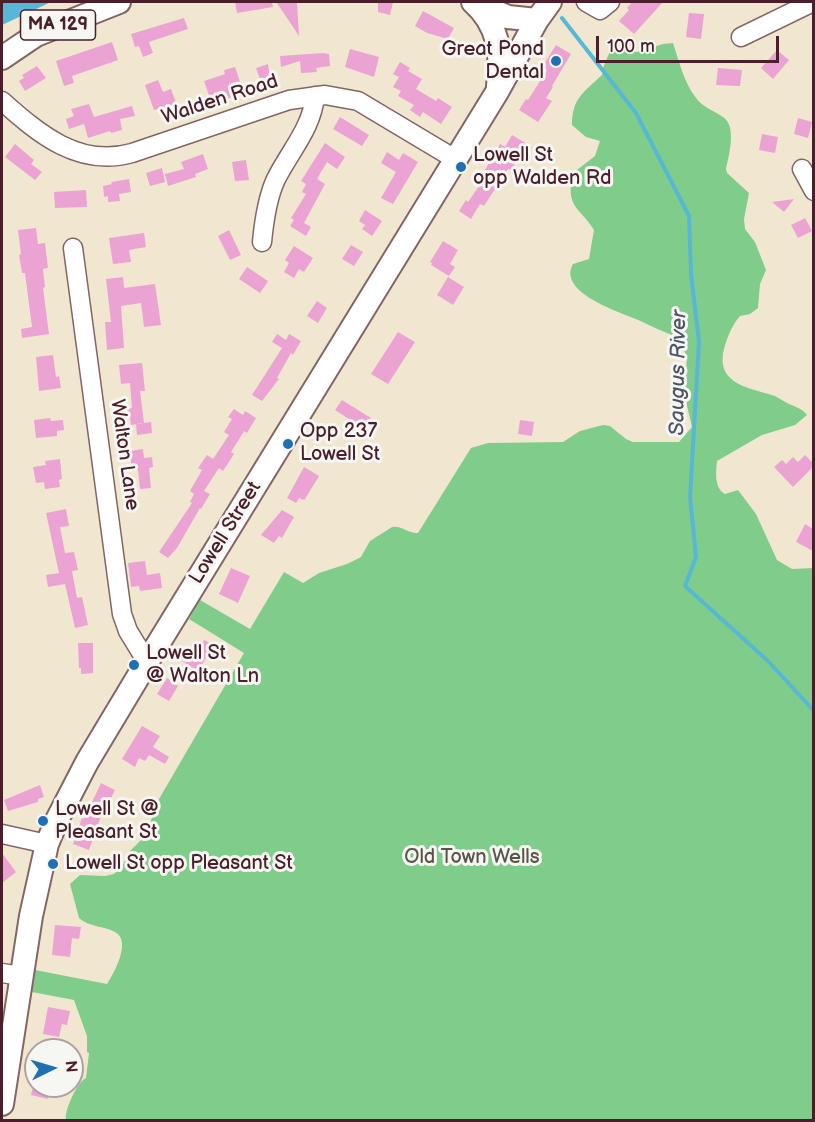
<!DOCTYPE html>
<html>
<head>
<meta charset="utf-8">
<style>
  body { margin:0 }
  #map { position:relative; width:815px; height:1122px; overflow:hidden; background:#f1e7d1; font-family:"Balsamiq Sans",sans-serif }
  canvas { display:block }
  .frame { position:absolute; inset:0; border:3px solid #4a1f2b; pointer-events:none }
  .north { position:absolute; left:24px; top:1038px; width:60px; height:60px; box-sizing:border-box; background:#f6f6f2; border:2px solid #b1a0a2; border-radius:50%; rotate:85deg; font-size:16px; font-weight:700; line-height:24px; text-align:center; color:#4a1f2b }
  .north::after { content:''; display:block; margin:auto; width:21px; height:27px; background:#1f6fb2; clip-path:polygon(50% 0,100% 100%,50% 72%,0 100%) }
  .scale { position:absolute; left:596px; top:36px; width:183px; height:27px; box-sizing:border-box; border:3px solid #4a1f2b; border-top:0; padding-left:8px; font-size:18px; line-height:21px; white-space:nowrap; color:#4a1f2b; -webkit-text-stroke:4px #f6f6f2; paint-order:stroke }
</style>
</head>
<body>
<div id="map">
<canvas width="815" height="1122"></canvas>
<div class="frame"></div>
<div class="north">N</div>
<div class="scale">100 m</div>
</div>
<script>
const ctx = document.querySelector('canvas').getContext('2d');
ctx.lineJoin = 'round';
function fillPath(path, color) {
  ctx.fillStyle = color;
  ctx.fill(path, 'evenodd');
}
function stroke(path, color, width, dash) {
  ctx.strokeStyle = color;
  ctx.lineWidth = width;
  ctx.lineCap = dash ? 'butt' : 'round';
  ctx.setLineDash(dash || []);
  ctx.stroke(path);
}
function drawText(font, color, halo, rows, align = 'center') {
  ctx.font = font + ' "Balsamiq Sans",sans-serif';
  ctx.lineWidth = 6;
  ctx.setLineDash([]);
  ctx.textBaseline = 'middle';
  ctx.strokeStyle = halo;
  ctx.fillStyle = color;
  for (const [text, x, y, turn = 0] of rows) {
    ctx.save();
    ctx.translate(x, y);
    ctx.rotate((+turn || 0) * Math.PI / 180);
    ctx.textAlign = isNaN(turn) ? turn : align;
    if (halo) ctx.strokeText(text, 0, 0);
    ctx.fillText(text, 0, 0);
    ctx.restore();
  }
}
fillPath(new Path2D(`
  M673 43C679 61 684 83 696 98 703 107 714 111 723 117 737 126 729 155 726 169L727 173 749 193 744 219 745 229 755 242 766 270 760 284 758 308 750 314 740 316C732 325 727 338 724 349 715 385 751 388 775 396 779 398 783 401 787 403 795 407 802 408 807 415L795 425 762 435 717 461C716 472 714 488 725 494L738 490 756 514 777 560 792 569 813 568V1120H66C64 1111 77 1082 86 1078L89 1053 87 1052V1036L74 1000 32 992 35 970 107 984C114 973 132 941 115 932 104 926 89 927 79 918L70 884 80 875 105 876 114 874 122 866 130 851 145 836 159 799 244 653 189 619 200 600 250 629 284 572 303 583 319 573 347 564 361 557 370 541 392 527C402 525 408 534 418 533L471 448 488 443 563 442 580 431 603 425 610 426 626 439 633 442H679L692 427 684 393 687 357 681 344 674 336 667 333C654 328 642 321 628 316 611 309 558 290 573 264L589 259 594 230C579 206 565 208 573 173L595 156 600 141 586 137 572 125C572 98 584 92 602 75L603 68 610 51 637 52 663 44Z`), '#80cc8a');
fillPath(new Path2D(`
  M2 2H51L2 25Z`), '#57b8d5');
stroke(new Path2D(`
  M562 18 636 113 689 216 691 274 699 342 690 497 696 557 685 586 768 661 814 711`), '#57b8d5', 4);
fillPath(new Path2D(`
  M235 2H272L273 7 237 13Z
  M276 2H297L299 36 283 12Z
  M378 2H393L390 15 378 12Z
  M632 2H663L634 34 619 21 629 10 627 8Z
  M423 11 454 28 448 39 427 33 415 26Z
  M689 13 704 14 701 39 686 37Z
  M184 18 188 29 149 42 153 53 143 57 139 46 135 47 131 34Z
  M112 42 118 60 72 76 74 83 64 86 56 61Z
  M556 45 571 54 552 86 553 87 546 98 552 101 538 122 519 110 526 99 528 100 547 70 542 67Z
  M350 49 379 57 374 77 345 67Z
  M777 50 789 60 773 79 761 68Z
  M323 53 329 54 330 66 316 68 317 72 301 73 300 61 281 67 280 56Z
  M400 62 410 68 408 71 422 79 416 89 436 101 438 98 452 107 441 124 423 112 420 117 410 110 414 105 398 96 401 91 393 87 399 77 393 74Z
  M268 64 271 82 262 85 256 68Z
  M37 66 46 78 25 91 19 81 24 78 22 75Z
  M235 67 244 93 212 104 204 81 225 74 224 70Z
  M718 68 742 70 740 86 716 85Z
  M158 80 163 92 171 89 178 108 164 113 162 108 154 110 145 85Z
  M89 104 94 117 132 106 135 116 120 119 122 130 111 133 110 131 88 138 84 124 69 129 66 119 74 116 71 109Z
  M340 117 369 135 362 146 333 129Z
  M798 118 812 122 808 138 794 134Z
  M762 134 778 137 775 153 759 150Z
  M512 135 532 147 525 159 520 156 511 170 508 169 484 206 480 204 471 219 459 211 466 200 468 202 484 179 481 177 500 144 505 147Z
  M325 143 345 157 337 169 327 162 317 179 325 184 304 223 311 227 306 236 290 226 294 220 291 218 306 194 302 192 306 184 301 181Z
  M15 144 34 160 31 164 42 172 35 180 5 157Z
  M387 152 399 160 403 153 418 162 393 204 381 198 396 172 381 163Z
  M203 154 208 169 195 174 196 177 168 186 165 174 184 169 181 162Z
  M246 160 249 180 235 181 232 162Z
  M162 168 165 182 150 186 146 173Z
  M129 179 131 192 119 194 120 201 108 202V196L104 197 103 186 112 184 111 182Z
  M86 190 87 207 55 208 54 192Z
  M794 199 784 212 772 202Z
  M365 210 382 221 372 236 362 229 365 225 359 221Z
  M805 218 812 231 798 238 791 225Z
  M36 228 38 244 45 243 48 268 43 269 45 287 43 288 49 334 22 338 21 329 32 327 25 273H22L19 255 21 254 18 230Z
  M229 230 241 255 230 260 218 236Z
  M144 233 146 247 129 250 131 262 113 264 109 238Z
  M443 241 458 250 450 264 455 267 449 276 431 265 432 263 430 262Z
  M351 245 363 252 354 266 342 259Z
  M294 246 313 258 304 272 299 269 294 278 284 272 289 263 285 260Z
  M247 267 268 281 260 293 239 279Z
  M123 277 124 288 155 284 161 325 144 327 141 303 121 306 124 348 107 350 105 322H111L106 279Z
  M448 277 464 287 453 305 437 295Z
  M317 301 327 308 318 323 307 316Z
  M398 332 415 342 388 384 371 374Z
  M277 334 286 340 289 334 301 341 293 355 291 353 277 378 279 379 262 401 252 395 282 348 272 342Z
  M53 355 56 377 59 376 61 388 39 391 36 357Z
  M142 363 145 391H140L144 423 131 425 130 418 125 419 124 410 132 408 130 383 121 384 119 365Z
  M342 400 371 418 364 429 335 410Z
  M234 409 243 415 245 411 256 418 247 433 244 431 231 452 234 454 223 471 219 468 204 491 210 494 201 509 200 508 177 548 168 558 159 552 192 503 190 502 194 494 190 491 202 470 198 468 207 455 213 459 229 435 224 432 232 419 228 417Z
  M50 418 51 421 63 420 64 430 57 431V436L36 438 34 420Z
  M520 420 534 422 532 436 518 434Z
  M151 422 152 433 137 435 136 424Z
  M143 449 144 458 152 457 153 467 149 468 151 488 140 489 138 470 132 471 130 451Z
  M805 455 813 463V467L793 487 774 467 782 460 786 464 793 457 798 462Z
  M60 459 62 479 59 480 60 487 45 489 44 482 36 483 33 467 46 465 45 461Z
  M304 467 319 476 305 499 304 500 299 498 296 503 287 498Z
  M66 509 69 526 60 527 65 553 74 552 78 570 72 571 77 598 82 597 88 625 75 628 65 584 48 587 46 575 59 573 46 513Z
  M282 510 294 517 282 538 279 536 274 543 261 535Z
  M805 524 813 529V551L796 542Z
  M145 561 147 575 160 573 162 588 140 591 139 586 131 587 128 563Z
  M231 568 250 576 238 603 219 594Z
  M204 640 214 645 198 671 182 661 194 641 201 646Z
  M78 643H93V673L81 674V668H79Z
  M167 678 178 686 169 701 157 694Z
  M142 726 160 736 153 747 169 757 165 764 149 755 145 761 139 758 135 767 122 759Z
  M101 783 115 790 104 813H102L89 850 73 844 82 818 84 819Z
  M40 785 44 797 38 799V802L8 811 4 800Z
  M2 853 16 872 2 883Z
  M55 925 81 927 79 939 72 938 70 957 52 955Z
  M48 1007 70 1011 67 1025 62 1024 59 1037 43 1034Z
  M33 1086H51L48 1099 31 1095Z`), '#eba3d3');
const minor = new Path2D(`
  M586 2 600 10 610 2
  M741 37 813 2
  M2 101C39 134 79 168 132 153L289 100 325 95 358 101 455 159
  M802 169 814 191
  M262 242C264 221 267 198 276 179 290 151 312 128 315 96
  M73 248 122 614 128 631 147 662
  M2 834 47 844
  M2 973 21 976`);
const major = new Path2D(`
  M473 2C499 25 502 54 498 86
  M475 3 508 17 537 20
  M2 58 36 35 119 2
  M2 1104 31 916 47 844 57 820 87 762 147 662 497 92 537 20 550 2`);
stroke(minor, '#846565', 21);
stroke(major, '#846565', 26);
stroke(minor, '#fff', 18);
stroke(major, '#fff', 22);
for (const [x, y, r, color] of [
  [556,61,6,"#1f6fb2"],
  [461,167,6,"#1f6fb2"],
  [288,444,6,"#1f6fb2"],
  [134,665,6,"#1f6fb2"],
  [43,821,6,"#1f6fb2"],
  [53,864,6,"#1f6fb2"]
]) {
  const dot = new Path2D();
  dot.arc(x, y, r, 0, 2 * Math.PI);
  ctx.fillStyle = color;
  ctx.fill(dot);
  stroke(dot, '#f6f6f2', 2);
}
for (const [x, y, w] of [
  [58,25,75]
]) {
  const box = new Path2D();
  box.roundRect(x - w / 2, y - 15, w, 30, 4.5);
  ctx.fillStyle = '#f6f6f2';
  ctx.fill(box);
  stroke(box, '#4a1f2b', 1.5);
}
drawText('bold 18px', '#4a1f2b', null, [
  ["MA 129",58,25]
]);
drawText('20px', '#4a1f2b', '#f6f6f2', [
  ["Great Pond",544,50,"right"],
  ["Dental",544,73,"right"],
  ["Lowell St",473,156],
  ["opp Walden Rd",473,179],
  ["Opp 237",300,432],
  ["Lowell St",300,455],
  ["Lowell St",146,654],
  ["@ Walton Ln",146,677],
  ["Lowell St @",55,810],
  ["Pleasant St",55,833],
  ["Lowell St opp Pleasant St",65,864]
], 'left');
drawText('20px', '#4a1f2b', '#f6f6f2', [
  ["Walden Road",220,100,-18],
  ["Walton Lane",124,455,82],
  ["Lowell Street",226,533,-58]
]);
drawText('20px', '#5a5348', '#f6f6f2', [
  ["Old Town Wells",472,858]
]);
drawText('italic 21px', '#4f5566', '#f6f6f2', [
  ["Saugus River",679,373,-89]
]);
</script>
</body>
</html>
